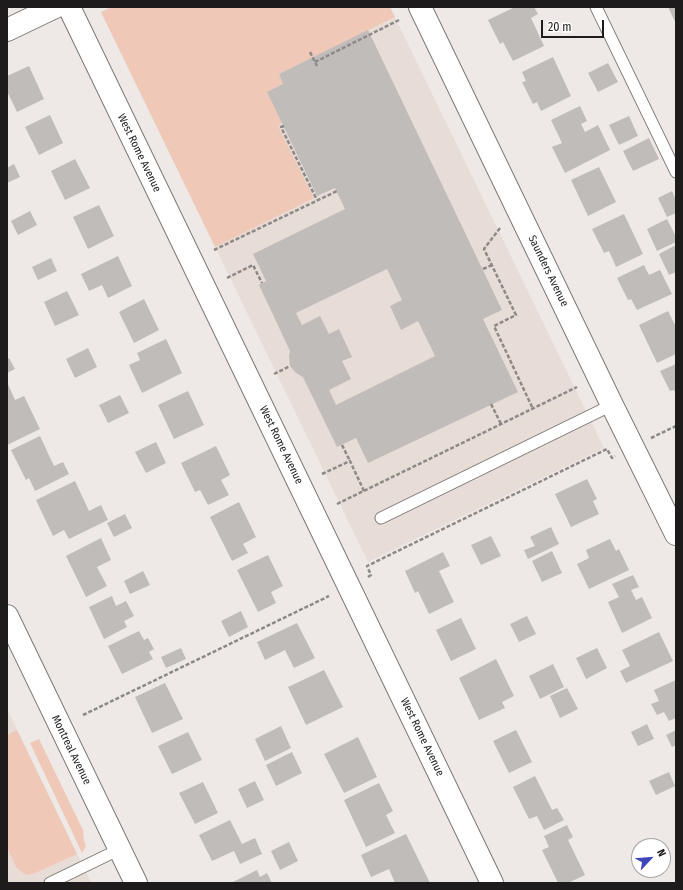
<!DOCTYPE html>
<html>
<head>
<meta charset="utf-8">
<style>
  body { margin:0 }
  #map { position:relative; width:683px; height:890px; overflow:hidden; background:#eee9e7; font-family:"Fira Sans Condensed",sans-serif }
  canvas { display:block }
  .frame { position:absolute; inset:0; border:8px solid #1d1b1b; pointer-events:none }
  .north { position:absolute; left:631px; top:838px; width:40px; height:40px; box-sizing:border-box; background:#fff; border:1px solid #a5a4a4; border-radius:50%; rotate:64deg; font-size:11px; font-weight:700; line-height:16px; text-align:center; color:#1d1b1b }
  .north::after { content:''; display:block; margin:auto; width:14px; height:18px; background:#3e48bc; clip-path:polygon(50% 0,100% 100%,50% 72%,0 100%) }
  .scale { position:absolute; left:541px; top:20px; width:63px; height:18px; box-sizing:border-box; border:2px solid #1d1b1b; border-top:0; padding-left:5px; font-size:12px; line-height:14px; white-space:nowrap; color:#1d1b1b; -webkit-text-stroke:3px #fff; paint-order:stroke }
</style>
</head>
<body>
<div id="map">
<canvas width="683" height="890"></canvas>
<div class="frame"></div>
<div class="north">N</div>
<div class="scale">20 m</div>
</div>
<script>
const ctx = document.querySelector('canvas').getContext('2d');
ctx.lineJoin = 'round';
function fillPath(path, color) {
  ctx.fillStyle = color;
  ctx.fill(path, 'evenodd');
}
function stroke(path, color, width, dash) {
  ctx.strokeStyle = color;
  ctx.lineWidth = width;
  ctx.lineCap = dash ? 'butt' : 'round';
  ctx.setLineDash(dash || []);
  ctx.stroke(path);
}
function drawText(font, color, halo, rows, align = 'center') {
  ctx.font = font + ' "Fira Sans Condensed",sans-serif';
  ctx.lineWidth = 3;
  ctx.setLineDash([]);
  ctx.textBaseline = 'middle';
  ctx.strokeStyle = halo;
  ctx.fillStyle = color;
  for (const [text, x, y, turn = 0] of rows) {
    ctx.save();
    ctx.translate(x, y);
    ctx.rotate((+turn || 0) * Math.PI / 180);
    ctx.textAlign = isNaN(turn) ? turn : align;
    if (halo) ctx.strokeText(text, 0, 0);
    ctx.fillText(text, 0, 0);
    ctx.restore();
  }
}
fillPath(new Path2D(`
  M112 7H390L604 448 368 562 101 12Z
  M7 709 88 876 92 883H7Z`), '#e8dcd6');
fillPath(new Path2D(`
  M112 7H390L395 17 279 74 283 84 267 92 282 123 278 126 314 198 215 247 101 12Z
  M17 730 77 854 33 874 28 875 23 873 16 867 7 847V735Z
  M39 739 83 830 84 841 86 846 82 853 30 743Z`), '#efc8b7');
fillPath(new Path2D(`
  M515 7H534L538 14 531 18 544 46 513 61 503 42 500 44 488 20Z
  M668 7H676V24Z
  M368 30 502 310 483 319 518 392 368 463 356 438 337 447 303 377 296 373 290 366 289 357 290 351 259 285 266 281 253 254 345 209 335 188 317 196 267 92 283 84 279 74ZM387 269 402 300 390 306 401 330 418 321 435 356 336 405 329 390 351 379 342 361 352 357 339 329 329 334 320 316 302 325 296 313Z
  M553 57 571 96 541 111 537 102 533 104 522 82 526 81 522 72Z
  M608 63 618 82 598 92 588 73Z
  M29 66 44 99 17 112 7 91V76Z
  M580 106 587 121 581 124 585 132 598 125 610 150 565 173 552 147 562 143 551 120Z
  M50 115 63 143 39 155 25 127Z
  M629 116 638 136 619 145 609 125Z
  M649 138 659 159 633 171 623 151Z
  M75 159 90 188 65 200 51 171Z
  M14 164 20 177 7 183V168Z
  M599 167 616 202 588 216 571 180Z
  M672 191 676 200V213L667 217 658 198Z
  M99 205 114 236 88 249 73 217Z
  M30 211 37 225 18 235 11 221Z
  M624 214 643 254 616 267 609 251 604 253 592 229Z
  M667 219 676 237V242L657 251 647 229Z
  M676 245V272L669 275 659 254Z
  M118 256 132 286 108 298 102 285 89 291 81 274Z
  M51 258 57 271 38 280 32 267Z
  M644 265 649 275 660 270 672 294 637 310 631 299 628 300 617 278Z
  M67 291 79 315 55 326 44 302Z
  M144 299 159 330 134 343 119 312Z
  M668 311 676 327V354L657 363 639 325Z
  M166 339 182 373 142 393 129 365 140 360 137 353Z
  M88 348 97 367 75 378 66 359Z
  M9 358 15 369 7 373V359Z
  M676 364V394L674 390 670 391 660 371Z
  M7 382 15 400 24 396 40 429 7 445Z
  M188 391 204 425 174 439 158 405Z
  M120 395 129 413 108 423 99 405Z
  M40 436 54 466 63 462 69 474 35 491 29 478 26 480 11 450Z
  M156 442 166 463 146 473 135 452Z
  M216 446 230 475 221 480 229 495 208 505 200 490 195 492 181 463Z
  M587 479 597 499 593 501 599 514 571 527 555 494Z
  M75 481 89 511 101 505 108 520 69 539 64 530 53 536 36 500Z
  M239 502 256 537 243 544 248 553 232 561 210 517Z
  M125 514 132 528 114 537 107 523Z
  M551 527 559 544 528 559 524 550 535 546 530 537Z
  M491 536 501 556 481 565 471 545Z
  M101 538 111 560 97 567 107 586 86 597 66 556Z
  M610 539 616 551 619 549 629 570 589 589 577 564 589 558 586 550Z
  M552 551 562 573 542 582 532 561Z
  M443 552 450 566 439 571 454 602 429 614 418 591 415 593 405 571Z
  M268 555 283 586 271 592 276 603 258 612 237 570Z
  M143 571 150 585 130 594 124 581Z
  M633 575 639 587 631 590 636 600 642 597 652 618 622 633 608 602 619 597 612 584Z
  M112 596 116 606 126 601 134 616 124 621 127 627 104 639 89 607Z
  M241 611 248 627 229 637 221 621Z
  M527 616 536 634 519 642 510 624Z
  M461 618 476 649 451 661 436 630Z
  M297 623 315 658 294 668 285 650 265 660 257 642Z
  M139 631 144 640 148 638 154 649 149 652 153 659 122 674 108 646Z
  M659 632 673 661 626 683 620 671 630 666 622 650Z
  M181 648 186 659 166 668 161 657Z
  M597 648 607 668 586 679 576 658Z
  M496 659 514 696 502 702 505 708 479 720 459 678Z
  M553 664 564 687 540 699 529 676Z
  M324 670 343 707 306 725 288 687Z
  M676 680V718L669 721 664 712 657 715 651 704 659 701 654 690Z
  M165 683 183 719 152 733 135 697Z
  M567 688 578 709 560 718 550 696Z
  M647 724 654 739 638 746 631 732Z
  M281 726 291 748 265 761 255 739Z
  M516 730 532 762 509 773 493 741Z
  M676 730V745L672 747 666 735Z
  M188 732 202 760 172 774 158 746Z
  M358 737 377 777 344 793 324 754Z
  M292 752 302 773 276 786 266 765Z
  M669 772 675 786 656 795 649 781Z
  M535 776 552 810 557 808 564 820 544 830 537 816 529 819 513 787Z
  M255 781 264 800 247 808 238 789Z
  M203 782 218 813 195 824 179 793Z
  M379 783 393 811 386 815 395 833 366 847 344 800Z
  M230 820 242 844 255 838 262 854 240 864 234 851 212 861 199 835Z
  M567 825 573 837 568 840 585 875 568 883H558L542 850 549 847 544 836Z
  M406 834 430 883H395L389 869 371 877 361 855Z
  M289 842 298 861 280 870 271 851Z
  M257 870 260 877 267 873 272 883H231Z`), '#c0bcba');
const lane = new Path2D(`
  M596 7 676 172
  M381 518 612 405
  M50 883 120 849`);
const street = new Path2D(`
  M69 7 492 883
  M420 7 612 405 676 534
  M7 30 55 7`);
const secondary = new Path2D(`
  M7 616 136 883`);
stroke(lane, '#7c7876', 13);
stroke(street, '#7c7876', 24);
stroke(secondary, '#7c7876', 24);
stroke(new Path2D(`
  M310 52 317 66
  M315 62 399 20
  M284 126 281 127 317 200
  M500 228 484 249 516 315 494 326 533 409
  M214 250 337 191
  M483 269 492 265
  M227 278 253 265 262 283
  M274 374 290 366
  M491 404 501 424
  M651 438 676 426
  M342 445 350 461
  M322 474 350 461 364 491
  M337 504 577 387
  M368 577 371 575 367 566 607 449 612 458 615 456
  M83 715 329 596`), '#8c8988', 2.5, [4, 2]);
stroke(lane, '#fff', 11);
stroke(street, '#fff', 22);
stroke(secondary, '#fff', 22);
drawText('11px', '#1d1b1b', '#fff', [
  ["West Rome Avenue",139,153,64],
  ["Saunders Avenue",548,271,64],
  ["West Rome Avenue",281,445,64],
  ["West Rome Avenue",422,737,64],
  ["Montreal Avenue",71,750,64]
]);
</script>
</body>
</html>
